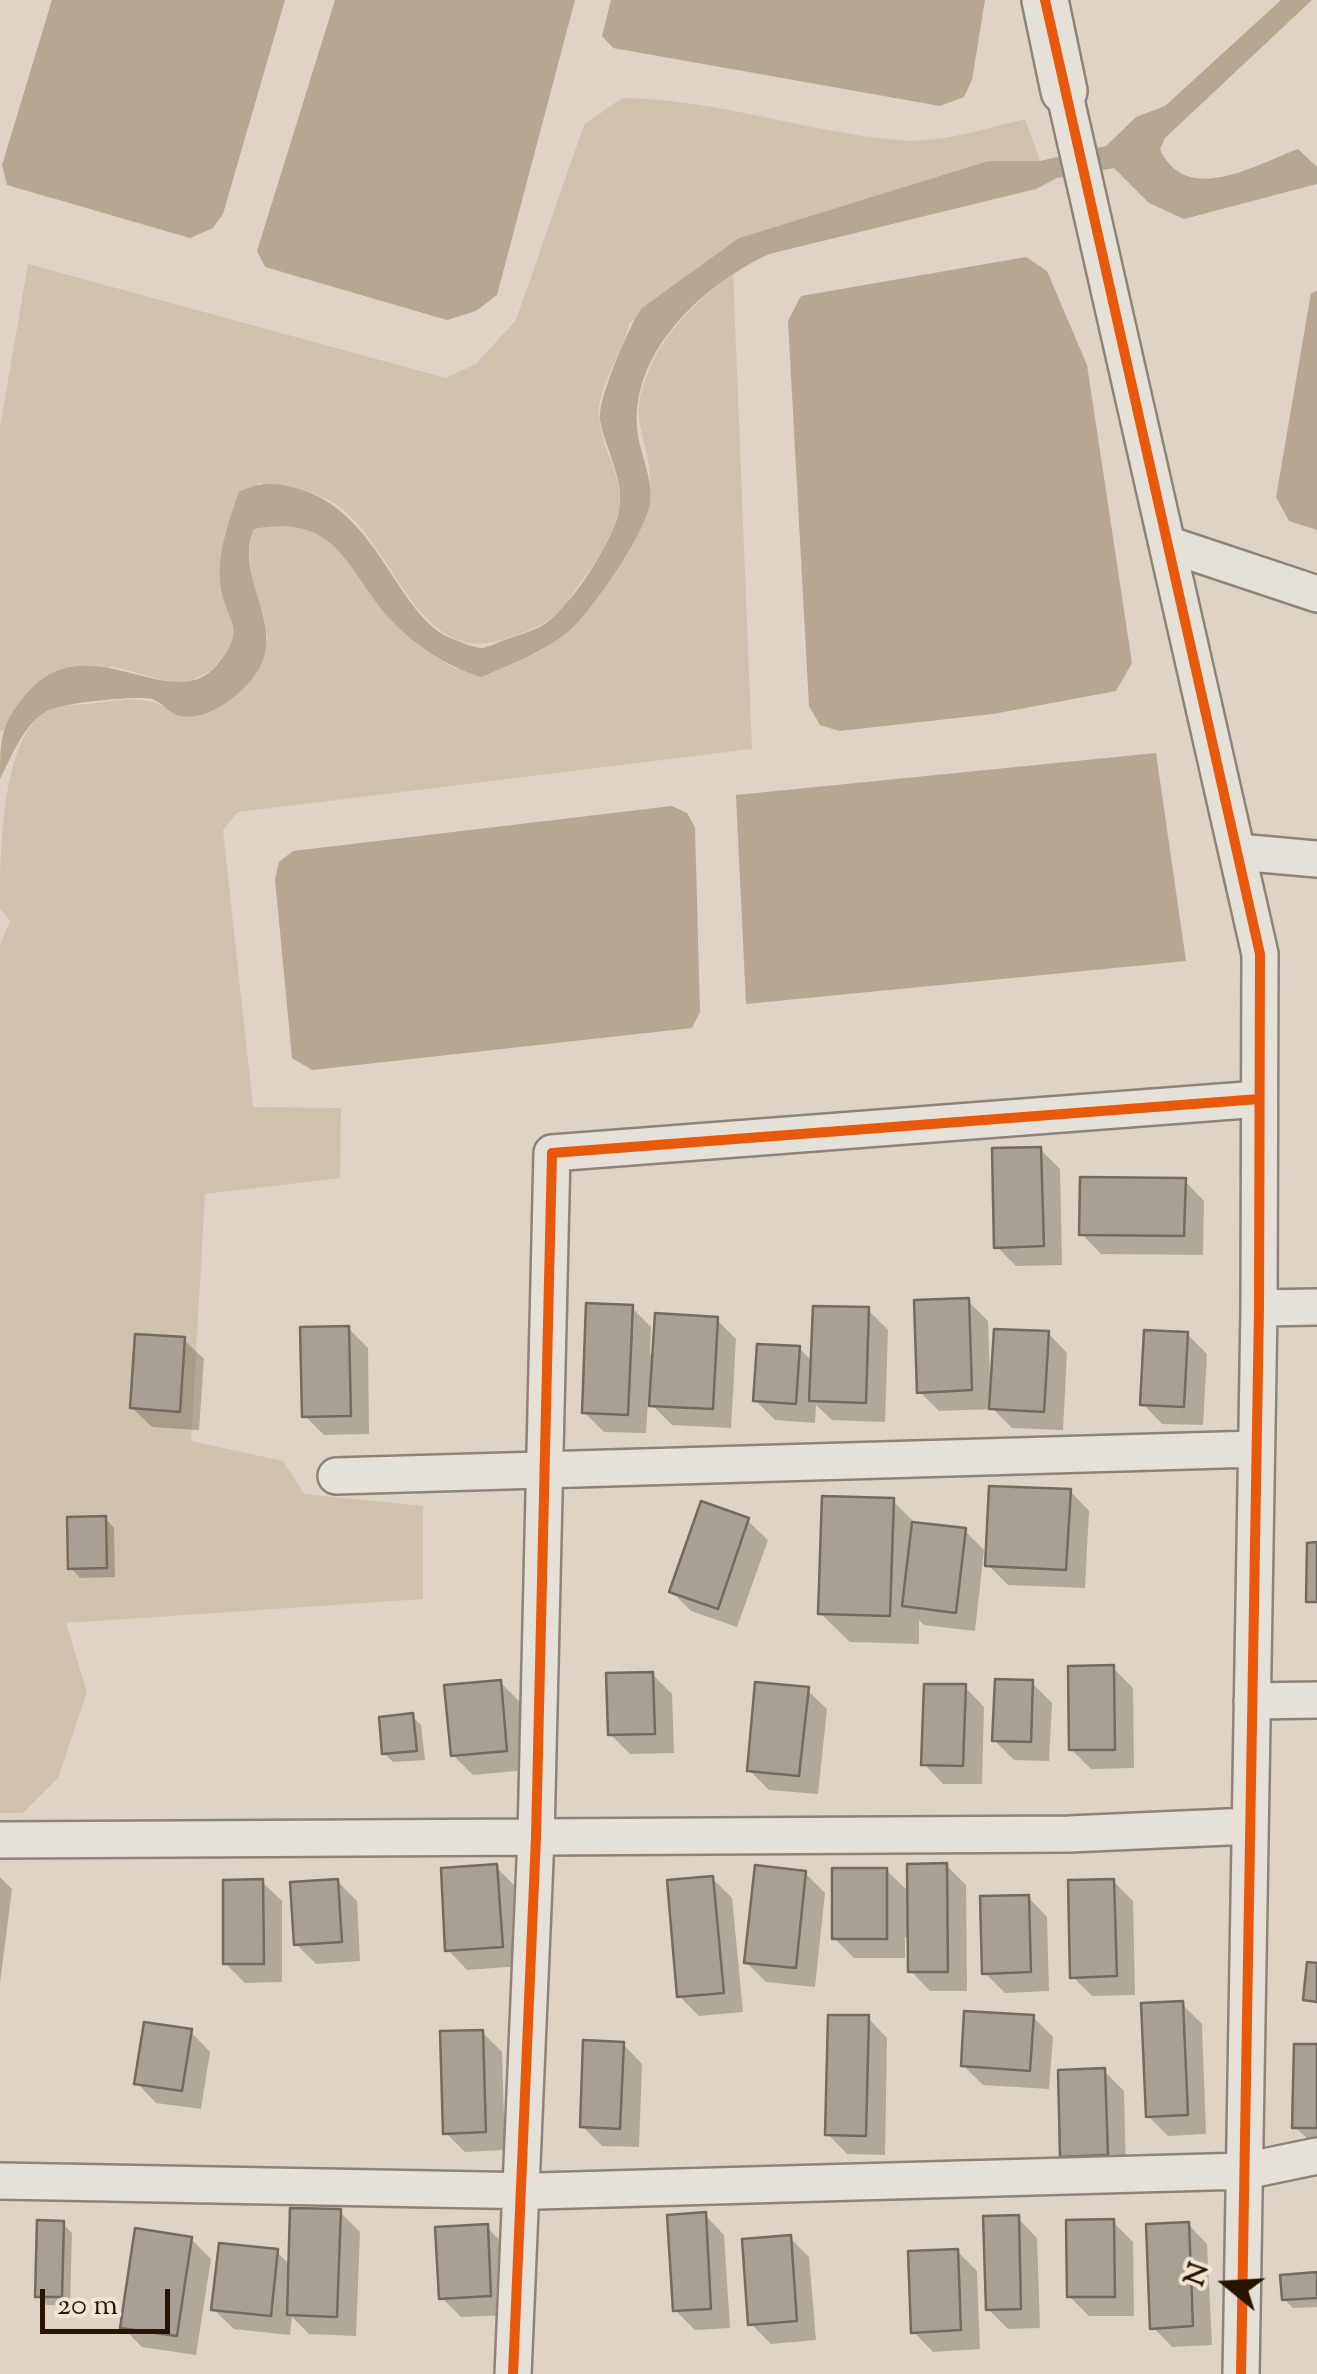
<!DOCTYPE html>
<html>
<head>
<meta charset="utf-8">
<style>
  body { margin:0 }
  #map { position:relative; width:1317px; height:2374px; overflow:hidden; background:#ded3c4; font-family:"Sorts Mill Goudy",serif }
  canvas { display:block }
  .north { position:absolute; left:1177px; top:2234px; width:100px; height:100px; -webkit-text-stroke:8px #f0e4d2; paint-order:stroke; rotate:288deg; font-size:28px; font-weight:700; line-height:40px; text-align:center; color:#281401 }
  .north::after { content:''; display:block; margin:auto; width:35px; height:45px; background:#281401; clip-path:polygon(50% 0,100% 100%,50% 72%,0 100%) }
  .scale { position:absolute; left:40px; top:2289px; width:130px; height:45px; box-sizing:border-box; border:5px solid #281401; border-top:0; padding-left:12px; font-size:30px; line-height:35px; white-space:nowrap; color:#281401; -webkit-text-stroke:8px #f0e4d2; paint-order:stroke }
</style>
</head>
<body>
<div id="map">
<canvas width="1317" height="2374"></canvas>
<div class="north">N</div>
<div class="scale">20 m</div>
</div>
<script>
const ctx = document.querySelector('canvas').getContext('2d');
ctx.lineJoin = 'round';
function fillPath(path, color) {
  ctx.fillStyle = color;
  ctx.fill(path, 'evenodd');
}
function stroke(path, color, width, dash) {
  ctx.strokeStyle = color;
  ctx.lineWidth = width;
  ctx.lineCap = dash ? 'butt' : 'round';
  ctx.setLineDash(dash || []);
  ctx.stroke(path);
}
fillPath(new Path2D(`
  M622 98C715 99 803 131 896 140 938 144 984 129 1025 119L1040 161H988L739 238 629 324C623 354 597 385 599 417 601 450 625 477 619 512 615 542 586 573 570 598 555 621 534 629 508 638 412 673 395 532 325 498 306 489 279 487 258 483L220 584 235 625 234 641 212 670 182 685 111 666 0 732V427L28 264 446 378 476 364 516 320 584 125Z
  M733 271 752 749 238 812 223 830 253 1107 341 1108 340 1178 205 1194 191 1441 283 1461 304 1494 423 1506V1599L66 1623 87 1692 58 1778 23 1813H0V945L10 921 0 909C0 857 0 731 51 709 65 704 83 705 97 703 131 698 149 695 178 715L268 639C260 606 240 562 254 529 335 513 346 565 389 617 407 639 432 655 456 669 481 664 515 663 538 652 582 630 651 529 650 478 649 446 632 422 642 389 660 331 691 310 733 271Z`), '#d1c2ad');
fillPath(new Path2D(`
  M52 0H285L223 214 213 228 190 238 7 185 2 165Z
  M335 0H575L497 295 476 311 447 320 265 267 257 251Z
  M611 0H985L972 80 964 97 940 106 613 48 602 36Z
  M1281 0H1312L1165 138 1160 149C1186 207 1255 165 1298 149L1317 167V184L1184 219 1149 203 1114 168 1057 178 1036 189 769 254C705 284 632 349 637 427 639 453 653 476 650 502 648 530 591 612 569 631 544 652 511 664 481 677 446 666 415 646 390 619 345 568 338 513 254 529 233 575 285 624 259 669 245 692 208 724 177 715 168 712 162 702 152 699 136 695 60 703 47 711 23 725 12 756 0 779 0 736 1 721 31 689 90 626 173 716 216 666 251 625 224 623 220 582 218 551 229 520 239 492 263 480 281 483 305 491 381 517 399 620 453 639 461 642 474 648 482 648 489 647 498 642 504 640 516 636 529 632 540 627 567 613 610 546 618 516 627 483 606 452 600 420 597 401 630 323 642 308L739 238 988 161H1040L1106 146 1136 117 1165 106Z
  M1026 257 1047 271 1087 365 1132 663 1116 691 993 714 839 731 820 725 809 706 788 321 801 296Z
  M1317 291V530L1289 521 1276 497 1311 293Z
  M1156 753 1186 961 746 1004 736 795Z
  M672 806 687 813 695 827 700 1012 692 1028 312 1070 292 1058 275 879 279 862 293 851Z`), '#b8a790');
fillPath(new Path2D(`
  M1040 1149 1060 1169 1062 1265 1016 1266 996 1246Z
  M1185 1181 1204 1201 1203 1255 1101 1254 1082 1234Z
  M968 1301 988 1321 990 1378 1048 1333 1067 1353 1063 1430 1012 1428 993 1409 939 1411 920 1392Z
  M631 1307 651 1327 650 1354 716 1319 736 1339 731 1428 672 1425 648 1401 646 1433 604 1432 584 1412Z
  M868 1310 888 1330 885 1422 832 1420 816 1405 815 1423 775 1420 755 1400 799 1348 813 1362Z
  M348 1328 368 1348 369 1434 324 1435 304 1415Z
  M1187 1334 1207 1354 1203 1425 1162 1424 1143 1404Z
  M184 1340 204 1359 199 1430 152 1427 132 1408Z
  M1070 1491 1089 1511 1085 1588 1008 1585 988 1565Z
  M893 1501 917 1525 965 1531 984 1550 975 1631 924 1625 919 1620V1644L850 1642 820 1613Z
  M105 1518 114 1528 115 1577 80 1578 71 1568Z
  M748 1521 768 1540 737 1627 691 1611 672 1592Z
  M1113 1668 1133 1688 1134 1768 1091 1769 1071 1749Z
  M652 1674 672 1694 674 1753 630 1754 610 1734Z
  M500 1682 520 1702 526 1770 473 1775 453 1755Z
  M1032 1683 1052 1703 1049 1761 1014 1760 994 1740Z
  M965 1687 984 1707 982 1784H943L924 1764Z
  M807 1690 827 1709 818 1794 769 1790 749 1770Z
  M412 1716 421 1725 425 1760 393 1762 384 1753Z
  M946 1865 966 1885 967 1991H930L911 1971 910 1937H905V1958H854L834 1938 886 1870 910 1893Z
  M496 1867 516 1887 521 1966 467 1970 448 1950Z
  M805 1873 825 1893 815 1987 766 1982 746 1962Z
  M0 1877 12 1889 0 1983Z
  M712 1878 732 1898 743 2012 699 2016 679 1996Z
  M337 1881 357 1901 360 1961 316 1964 296 1944Z
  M1113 1881 1133 1901 1135 1995 1092 1996 1073 1977Z
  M262 1882 282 1901V1982L245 1983 225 1963Z
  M1028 1897 1047 1917 1049 1991 1005 1993 985 1973Z
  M1182 2004 1202 2024 1206 2134 1168 2136 1148 2116Z
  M1033 2017 1053 2037 1049 2089 983 2085 963 2065Z
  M868 2018 887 2038 885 2155 847 2154 828 2134Z
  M191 2032 210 2052 201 2109 156 2103 137 2083Z
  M482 2032 502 2052 505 2150 465 2152 446 2133Z
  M623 2044 642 2064 639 2147 602 2146 582 2126Z
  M1317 2047V2146H1315L1295 2127Z
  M1104 2071 1124 2091 1126 2174 1082 2176 1063 2156Z
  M340 2212 360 2232 356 2336 309 2334 292 2317 290 2335 234 2329 214 2310 277 2252 291 2266Z
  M705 2215 724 2235 730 2328 695 2330 675 2310Z
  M1018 2218 1037 2238 1040 2328 1008 2329 988 2309Z
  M1113 2222 1133 2242 1134 2316H1089L1069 2296Z
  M63 2224 72 2233 70 2306 47 2305 37 2296Z
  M1188 2224 1207 2244 1212 2345 1172 2347 1153 2327Z
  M487 2227 506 2247 509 2315 461 2317 441 2297Z
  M790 2238 809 2257 816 2340 771 2344 751 2324Z
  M191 2239 211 2259 196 2355 142 2347 122 2327Z
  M957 2251 977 2271 980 2349 933 2352 914 2332Z
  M1317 2275V2307L1293 2308 1284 2299Z`), '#0003');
const building = new Path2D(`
  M1041 1147 1044 1246 994 1248 992 1148Z
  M1080 1177 1186 1178 1184 1236 1079 1235Z
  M969 1298 972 1390 917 1393 914 1300Z
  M586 1303 633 1305 628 1415 582 1413Z
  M813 1306 869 1307 866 1403 809 1401Z
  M655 1313 718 1317 713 1409 649 1406Z
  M349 1326 351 1416 302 1417 300 1327Z
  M994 1329 1049 1331 1044 1412 989 1409Z
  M1144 1330 1188 1332 1184 1407 1140 1405Z
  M135 1334 185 1337 180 1412 130 1408Z
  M757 1344 800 1346 796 1404 753 1401Z
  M989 1486 1071 1489 1066 1570 985 1566Z
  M822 1496 894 1498 890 1616 818 1614Z
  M701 1501 749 1518 718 1609 669 1592Z
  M106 1516 107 1568 68 1569 67 1517Z
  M912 1522 966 1528 956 1613 902 1606Z
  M1317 1542V1602H1306L1307 1543Z
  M1114 1665 1115 1750H1069L1068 1666Z
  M653 1672 655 1734 608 1735 606 1673Z
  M995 1679 1033 1680 1031 1742 992 1741Z
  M501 1680 507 1751 451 1756 444 1685Z
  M755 1682 809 1687 799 1776 747 1771Z
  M924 1684H966L963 1766 921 1765Z
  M413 1713 417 1751 382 1754 379 1717Z
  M947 1863 948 1972H908L907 1864Z
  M497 1864 503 1947 445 1951 441 1868Z
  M755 1865 806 1871 796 1968 744 1963Z
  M832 1868H887V1939H832Z
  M713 1876 724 1993 677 1997 667 1880Z
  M263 1879 264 1964H223V1880Z
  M338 1879 342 1942 294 1945 290 1882Z
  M1114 1879 1117 1976 1070 1978 1068 1880Z
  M1029 1895 1031 1972 982 1974 980 1896Z
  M1307 1962 1317 1963V2002L1303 2000Z
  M1183 2001 1188 2115 1146 2117 1141 2003Z
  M964 2011 1034 2015 1030 2071 961 2066Z
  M828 2015H869L866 2136 825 2135Z
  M144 2022 192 2029 182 2091 134 2084Z
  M483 2030 486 2132 443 2134 440 2031Z
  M583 2040 624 2042 620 2129 580 2127Z
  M1294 2044H1317V2128H1292Z
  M1105 2068 1108 2155 1060 2157 1058 2070Z
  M290 2208 341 2209 337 2317 287 2315Z
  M706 2212 711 2309 673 2311 667 2215Z
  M1019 2215 1021 2309 986 2310 983 2216Z
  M1114 2219 1115 2297H1067L1066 2220Z
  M37 2220 64 2221 62 2297H35Z
  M1189 2222 1193 2326 1150 2329 1146 2224Z
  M488 2224 491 2296 439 2299 435 2227Z
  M135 2228 192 2237 177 2336 120 2328Z
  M791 2235 797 2321 748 2325 742 2239Z
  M219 2243 278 2249 271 2316 211 2310Z
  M958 2249 961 2330 911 2333 908 2251Z
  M1317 2272V2298L1282 2300 1280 2275Z`);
fillPath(building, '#a9a095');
stroke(building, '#736a60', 2.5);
const minor = new Path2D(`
  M1064 91 1260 954 1259 1308 1241 2374
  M1170 545 1317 594
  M1238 852 1317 859
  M1259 1308 1317 1307
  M336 1476 1256 1449
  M1252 1701 1317 1700
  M0 1840 1069 1834 1250 1826
  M0 2181 538 2191 1245 2171 1317 2156
  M513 2374 536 1837 552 1153 1259 1099`);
const tertiary = new Path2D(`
  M1045 0 1064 91`);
stroke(minor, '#8d8479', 40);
stroke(tertiary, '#8d8479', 50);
stroke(minor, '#e5e0d8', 35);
stroke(tertiary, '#e5e0d8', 45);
stroke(new Path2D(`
  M1045 0 1260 954 1259 1308 1241 2374
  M513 2374 536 1837 552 1153 1259 1099`), '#e8590c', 10);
</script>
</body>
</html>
